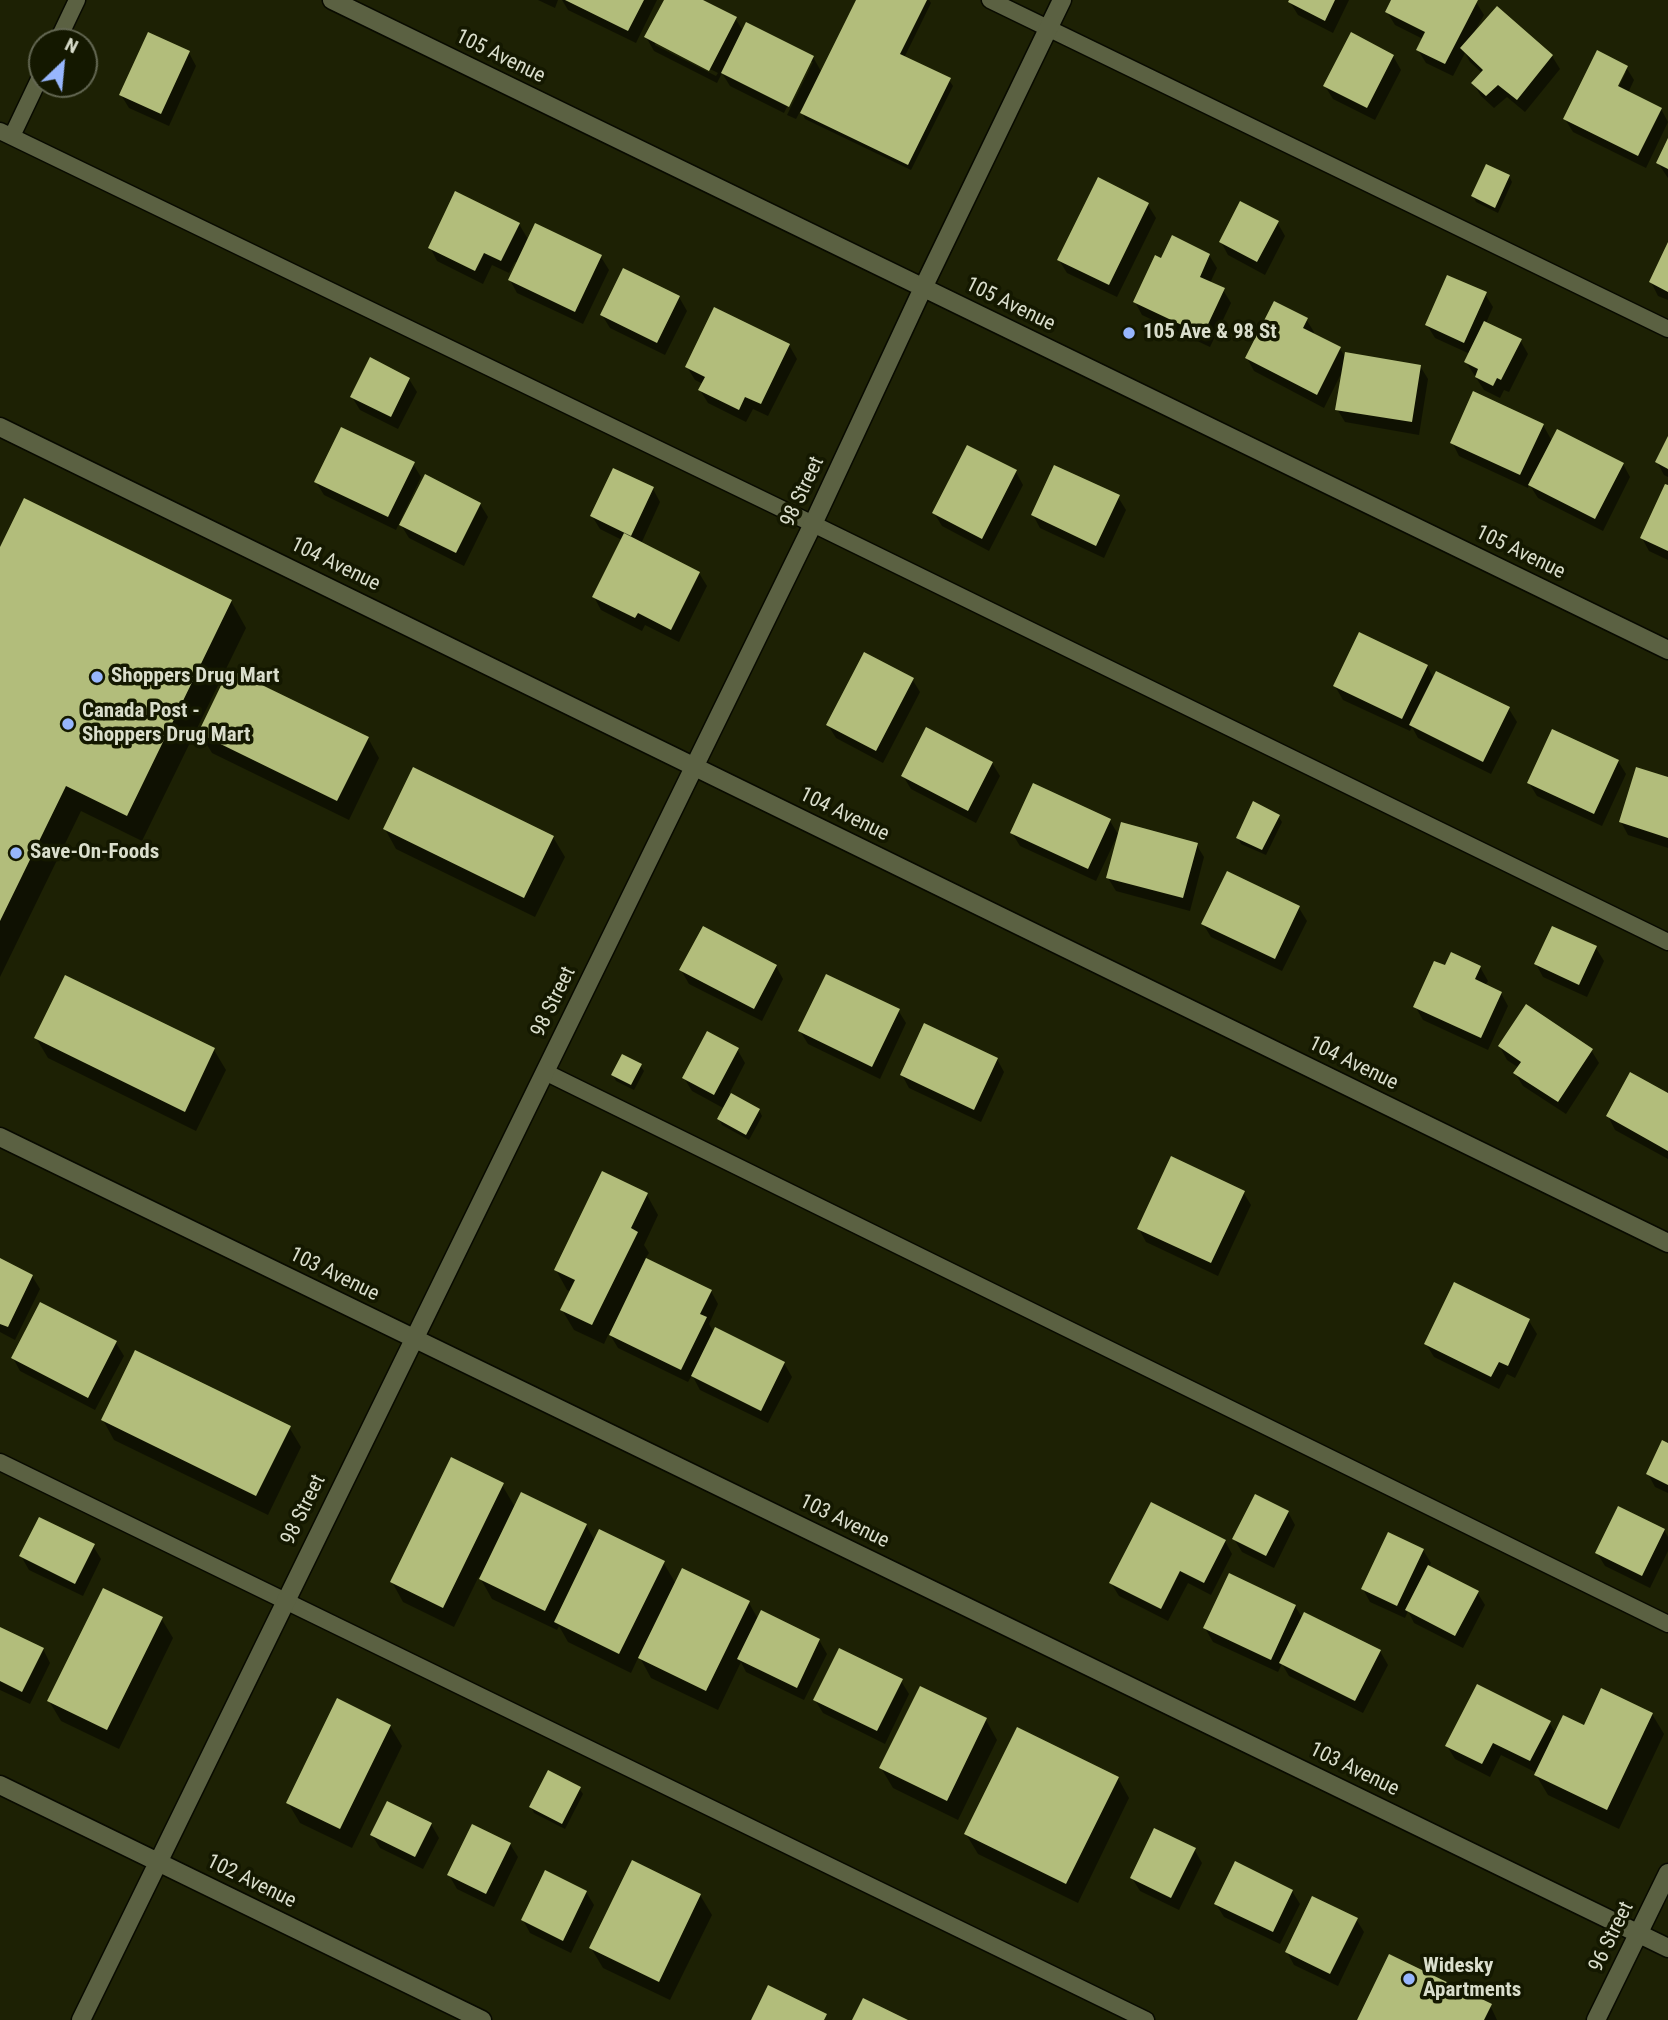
<!DOCTYPE html>
<html>
<head>
<meta charset="utf-8">
<style>
  body { margin:0 }
  #map { position:relative; width:1668px; height:2020px; overflow:hidden; background:#1d2104; font-family:"Roboto Condensed",sans-serif }
  canvas { display:block }
  .north { position:absolute; left:28px; top:28px; width:70px; height:70px; box-sizing:border-box; background:#141800; border:2px solid #636752; border-radius:50%; rotate:26deg; font-size:19px; font-weight:700; line-height:28px; text-align:center; color:#dadecc }
  .north::after { content:''; display:block; margin:auto; width:24px; height:32px; background:#97b6fd; clip-path:polygon(50% 0,100% 100%,50% 72%,0 100%) }
</style>
</head>
<body>
<div id="map">
<canvas width="1668" height="2020"></canvas>
<div class="north">N</div>
</div>
<script>
const ctx = document.querySelector('canvas').getContext('2d');
ctx.lineJoin = 'round';
function fillPath(path, color) {
  ctx.fillStyle = color;
  ctx.fill(path, 'evenodd');
}
function stroke(path, color, width, dash) {
  ctx.strokeStyle = color;
  ctx.lineWidth = width;
  ctx.lineCap = dash ? 'butt' : 'round';
  ctx.setLineDash(dash || []);
  ctx.stroke(path);
}
function drawText(font, color, halo, rows, align = 'center') {
  ctx.font = font + ' "Roboto Condensed",sans-serif';
  ctx.lineWidth = 7;
  ctx.setLineDash([]);
  ctx.textBaseline = 'middle';
  ctx.strokeStyle = halo;
  ctx.fillStyle = color;
  for (const [text, x, y, turn = 0] of rows) {
    ctx.save();
    ctx.translate(x, y);
    ctx.rotate((+turn || 0) * Math.PI / 180);
    ctx.textAlign = isNaN(turn) ? turn : align;
    if (halo) ctx.strokeText(text, 0, 0);
    ctx.fillText(text, 0, 0);
    ctx.restore();
  }
}
fillPath(new Path2D(`
  M538 0H558L555 8Z
  M562 0H657L636 43 568 10Z
  M666 0H699L735 18 743 31 813 57 822 73 858 0H929L931 3 904 58 949 80 953 86 911 170 805 119 801 110 796 119 787 115 813 62H809L784 113 730 86 722 73 717 83 654 51 646 37ZM655 41 718 73 716 76 655 45Z
  M1291 0H1349L1333 33 1298 15 1290 2Z
  M1393 0H1473L1476 2 1484 15 1475 31 1552 56 1560 69 1525 112 1507 97 1494 108 1481 96 1473 83 1482 73 1470 62 1465 53 1453 76 1426 63 1418 50 1423 39 1395 25 1387 12Z
  M189 53 196 66 169 126 129 108 121 95Z
  M1393 56 1401 70 1375 120 1333 99 1325 86Z
  M1626 67 1634 80 1628 93 1661 109 1668 122 1646 168 1573 132 1565 119ZM1623 72H1626L1615 95 1612 94Z
  M1668 142V178L1658 163Z
  M1509 176 1512 182 1498 213 1476 202 1473 196Z
  M1148 205 1156 218 1117 297 1067 273 1059 260Z
  M1277 222 1285 236 1265 275 1228 255 1221 242Z
  M519 224 529 241 601 257 609 270 583 324 517 293 510 280 518 263 515 262 509 273 492 265 483 284 437 261 430 247Z
  M1668 246V300L1658 296 1651 282Z
  M1209 255 1217 268 1210 283 1223 290 1231 303 1210 347 1142 315 1135 302 1161 261Z
  M1485 294 1493 307 1486 323 1520 340 1528 354 1509 392 1504 390 1500 398 1484 390 1466 362 1470 354 1435 338 1427 325Z
  M679 297 687 311 665 355 610 328 602 315Z
  M1306 319 1314 332 1313 335 1340 349 1346 358 1420 366 1428 379 1419 435 1345 422 1337 409 1342 372 1324 408 1254 371 1247 358Z
  M789 345 797 359 768 416 753 409 746 422 708 403 700 390 703 384 695 380 687 367Z
  M409 379 417 392 398 429 360 410 352 397Z
  M1543 425 1552 441 1623 464 1630 477 1603 531 1538 498 1529 484 1528 488 1459 456 1452 442Z
  M1668 440V477L1664 475 1657 462Z
  M413 464 421 477 396 530 324 495 316 482Z
  M1016 472 1023 485 989 551 942 526 934 513Z
  M1668 487V560L1649 551 1642 538Z
  M653 489 660 502 641 544 699 573 707 586 679 642 645 625 642 631 601 610 594 597 622 540 600 529 592 516Z
  M1118 497 1126 510 1104 558 1040 528 1033 515Z
  M480 504 488 517 464 566 409 538 401 525Z
  M0 551 231 601 246 628 142 841 81 811 0 977Z
  M1427 666 1434 679 1437 673 1509 709 1517 722 1491 774 1418 738 1412 727 1410 731 1343 700 1335 686Z
  M912 679 920 692 883 763 836 738 828 725Z
  M200 733 368 738 379 758 349 820 212 753Z
  M1618 761 1626 774 1602 826 1537 796 1529 783Z
  M992 763 1000 776 976 823 911 789 903 776Z
  M1668 779V848L1628 835 1621 822Z
  M1278 816 1282 822 1266 855 1241 844 1238 837Z
  M1110 821 1118 834 1096 881 1020 846 1012 833Z
  M385 829 553 837 565 857 535 917 396 849Z
  M1196 844 1204 857 1190 911 1116 891 1108 878Z
  M1299 908 1307 921 1282 971 1211 937 1203 924Z
  M1596 948 1604 961 1587 997 1543 977 1536 964Z
  M776 966 783 979 762 1021 689 984 681 970Z
  M1480 967 1488 981 1485 986 1501 993 1508 1006 1488 1050 1423 1020 1415 1006 1446 968Z
  M898 1010 906 1023 880 1079 808 1044 800 1031Z
  M36 1038 214 1050 226 1070 196 1131 48 1058Z
  M1500 1047 1591 1050 1599 1063 1566 1114 1523 1086 1515 1073 1519 1068 1507 1060Z
  M737 1049 745 1063 729 1094 759 1110 762 1116 749 1140 722 1125 719 1119 725 1109 692 1091 684 1078Z
  M997 1059 1004 1072 981 1122 909 1088 902 1075Z
  M640 1065 644 1071 634 1090 616 1081 613 1075Z
  M1668 1095V1159L1615 1130 1608 1116Z
  M1243 1192 1251 1205 1218 1276 1146 1242 1139 1229Z
  M647 1195 658 1215 644 1245 649 1253 645 1259 711 1291 718 1304 709 1324 714 1333 784 1363 792 1377 768 1423 700 1390 692 1375 688 1382 618 1348 609 1333 604 1344 574 1330 562 1310 571 1292 567 1290 556 1270Z
  M0 1260 32 1276 40 1289 15 1340 0 1332Z
  M1455 1285 1529 1321 1537 1334 1515 1378 1507 1374 1499 1389 1434 1357 1426 1344Z
  M116 1343 124 1356 95 1410 20 1371 13 1358Z
  M103 1420 289 1427 301 1447 268 1515 114 1440Z
  M1668 1445V1493L1655 1487 1648 1474Z
  M502 1485 515 1507 586 1525 595 1541 663 1562 676 1584 749 1603 758 1619 819 1640 827 1654 804 1700 746 1672 741 1662 718 1710 651 1678 639 1656 631 1673 568 1642 559 1626 557 1630 492 1599 479 1576 454 1627 403 1602 392 1582Z
  M1288 1512 1295 1525 1274 1568 1242 1552 1234 1539Z
  M1664 1530 1668 1537V1551L1650 1588 1605 1566 1597 1553Z
  M1225 1541 1232 1554 1211 1595 1188 1583 1168 1621 1119 1596 1111 1583Z
  M93 1546 101 1559 83 1596 29 1570 21 1556Z
  M1423 1550 1431 1563 1429 1567 1477 1592 1485 1605 1463 1648 1414 1623 1408 1611 1405 1618 1370 1602 1363 1589Z
  M1295 1606 1303 1619 1380 1651 1388 1665 1363 1713 1289 1676 1282 1664 1278 1672 1213 1642 1205 1628Z
  M161 1618 173 1638 119 1749 61 1721 49 1701Z
  M0 1629 43 1649 50 1663 30 1704 0 1690Z
  M901 1681 909 1694 885 1744 823 1713 815 1700Z
  M1652 1714 1664 1734 1619 1829 1548 1795 1536 1775 1537 1773 1501 1755 1490 1777 1455 1759 1447 1746 1549 1722 1556 1734Z
  M986 1720 997 1740 958 1820 893 1788 881 1768Z
  M390 1726 402 1746 352 1848 300 1823 288 1803Z
  M1118 1778 1129 1798 1078 1903 978 1854 966 1834Z
  M579 1788 583 1794 565 1829 534 1813 531 1807Z
  M431 1824 439 1838 423 1869 380 1848 372 1835Z
  M510 1844 518 1857 494 1907 457 1889 449 1875Z
  M1194 1849 1202 1863 1179 1910 1140 1891 1132 1878Z
  M1292 1891 1300 1904 1280 1944 1224 1917 1216 1904Z
  M586 1892 594 1905 571 1953 530 1933 523 1920Z
  M700 1895 712 1915 670 2000 603 1968 591 1948Z
  M1356 1919 1364 1932 1338 1986 1294 1965 1287 1952Z
  M1490 2005 1497 2020H1359Z`), '#0007');
fillPath(new Path2D(`
  M565 0H644L628 31Z
  M664 0H703L737 17 709 71 644 37Z
  M856 0H927L900 54 951 78 908 165 800 113Z
  M1289 0H1335L1325 21 1288 2Z
  M1391 0H1478L1445 64 1416 50 1425 32 1385 12Z
  M1497 6 1553 55 1517 100 1498 85 1486 96 1471 83 1483 70 1460 48Z
  M746 22 814 56 789 107 721 73Z
  M148 32 190 51 161 114 119 95Z
  M1351 32 1394 55 1367 108 1323 86Z
  M1597 50 1628 66 1618 86 1662 108 1638 156 1563 119Z
  M1668 138V169L1656 163Z
  M1486 164 1510 175 1495 208 1471 196Z
  M1098 177 1149 203 1109 285 1057 260Z
  M455 191 520 223 501 261 484 253 475 271 428 248Z
  M1240 201 1279 221 1257 262 1219 242Z
  M535 223 602 255 575 312 508 280Z
  M1172 235 1210 254 1200 277 1225 288 1203 335 1133 302 1155 255 1161 258Z
  M1668 242V292L1649 282Z
  M623 268 680 296 657 343 600 315Z
  M1447 275 1487 292 1464 343 1425 325Z
  M1274 301 1308 318 1303 328 1341 347 1317 395 1245 358Z
  M714 307 790 344 761 404 745 397 739 410 698 390 705 377 685 367Z
  M1484 321 1522 339 1501 380 1497 378 1493 386 1475 377 1478 369 1464 362Z
  M1345 352 1421 365 1412 422 1335 410Z
  M370 357 410 378 391 417 350 397Z
  M1473 391 1544 424 1520 475 1450 443Z
  M341 427 415 462 388 517 314 482Z
  M1557 429 1624 463 1595 519 1528 485Z
  M1668 436V469L1655 462Z
  M967 445 1017 470 982 539 932 513Z
  M1054 465 1120 495 1096 546 1031 515Z
  M613 468 654 487 631 536 590 516Z
  M425 474 481 503 456 553 399 525Z
  M1665 484 1668 485V551L1640 538Z
  M24 498 232 600 127 816 66 786 0 921V547Z
  M624 533 700 572 671 630 638 613 635 618 592 597Z
  M1359 632 1428 665 1402 719 1333 686Z
  M864 652 914 678 876 751 826 725Z
  M229 669 369 737 337 801 198 733Z
  M1436 671 1510 707 1483 762 1409 725Z
  M926 727 993 762 968 811 901 776Z
  M1552 729 1619 760 1594 814 1527 783Z
  M413 767 554 836 524 898 383 829Z
  M1636 767 1668 777V838L1619 822Z
  M1033 783 1111 819 1088 869 1010 833Z
  M1253 801 1280 815 1262 850 1236 838Z
  M1121 822 1198 843 1183 898 1106 878Z
  M1227 871 1300 906 1275 959 1201 924Z
  M703 926 777 965 754 1009 679 970Z
  M1552 926 1597 946 1579 985 1534 964Z
  M1451 952 1481 966 1475 979 1502 992 1481 1038 1413 1007 1434 961 1445 965Z
  M826 974 900 1009 872 1067 798 1031Z
  M65 975 215 1048 185 1112 34 1038Z
  M1526 1004 1593 1049 1558 1102 1513 1073 1521 1062 1498 1046Z
  M924 1023 998 1058 974 1110 900 1075Z
  M707 1031 739 1048 714 1095 682 1078Z
  M622 1054 642 1064 631 1085 611 1075Z
  M1630 1072 1668 1093V1151L1606 1116Z
  M731 1093 760 1109 746 1135 717 1119Z
  M1171 1156 1245 1191 1211 1263 1137 1229Z
  M602 1171 648 1193 631 1228 638 1232 592 1325 560 1310 575 1280 554 1270Z
  M0 1258 33 1275 8 1327 0 1324Z
  M646 1258 712 1290 700 1314 707 1317 681 1370 609 1335Z
  M1454 1282 1530 1319 1508 1366 1499 1362 1491 1377 1424 1344Z
  M40 1302 117 1341 88 1398 11 1358Z
  M715 1327 785 1362 761 1411 691 1376Z
  M135 1350 291 1426 256 1496 101 1420Z
  M1662 1440 1668 1443V1485L1646 1474Z
  M451 1457 504 1483 443 1608 390 1582Z
  M521 1492 587 1524 545 1611 479 1579Z
  M1255 1494 1289 1511 1266 1556 1232 1539Z
  M1151 1502 1226 1540 1204 1583 1180 1571 1161 1609 1109 1583Z
  M1618 1506 1665 1529 1642 1576 1595 1553Z
  M39 1517 95 1544 75 1584 19 1556Z
  M599 1529 665 1561 619 1654 554 1622Z
  M1388 1532 1424 1549 1397 1606 1361 1589Z
  M1428 1565 1479 1591 1455 1636 1405 1610Z
  M682 1568 750 1601 706 1691 638 1658Z
  M1229 1573 1296 1605 1271 1660 1203 1628Z
  M103 1588 163 1617 107 1730 47 1701Z
  M761 1610 820 1639 797 1688 737 1659Z
  M1304 1612 1381 1650 1355 1701 1279 1663Z
  M0 1627 44 1648 22 1692 0 1681Z
  M839 1648 903 1679 877 1731 813 1700Z
  M1477 1684 1551 1721 1530 1761 1493 1743 1482 1764 1445 1746Z
  M920 1686 987 1718 947 1801 879 1768Z
  M1601 1688 1653 1713 1607 1810 1534 1775 1563 1715 1584 1725Z
  M337 1698 391 1725 340 1829 286 1803Z
  M1017 1727 1119 1777 1066 1884 964 1834Z
  M548 1770 581 1787 562 1824 529 1807Z
  M387 1801 432 1823 415 1857 370 1835Z
  M472 1824 511 1843 486 1894 447 1875Z
  M1154 1828 1196 1848 1171 1898 1130 1878Z
  M632 1860 701 1894 659 1982 589 1948Z
  M1235 1861 1293 1890 1273 1932 1214 1904Z
  M545 1870 587 1891 563 1941 521 1920Z
  M1312 1896 1358 1918 1330 1974 1285 1952Z
  M1389 1954 1492 2004 1484 2020H1357Z
  M768 1985 827 2014 824 2020H751Z
  M863 1998 908 2020H852Z`), '#b2bd7b');
const service = new Path2D(`
  M990 0 1668 329
  M57 42 77 0
  M0 131 813 524 1668 942
  M12 136 42 73
  M545 1072 1668 1624
  M0 1462 1146 2020`);
const minor = new Path2D(`
  M332 0 1668 650
  M0 427 1668 1243
  M0 1137 1668 1948
  M0 1785 482 2020
  M81 2020 813 524 923 288 1062 0
  M1596 2020 1668 1873`);
stroke(service, '#080a00', 19);
stroke(minor, '#080a00', 21);
stroke(service, '#5b6142', 16);
stroke(minor, '#5b6142', 18);
for (const [x, y, r, color] of [
  [1129,333,7,"#97b6fd"],
  [97,677,7,"#97b6fd"],
  [68,724,7,"#97b6fd"],
  [16,853,7,"#97b6fd"],
  [1409,1979,7,"#97b6fd"]
]) {
  const dot = new Path2D();
  dot.arc(x, y, r, 0, 2 * Math.PI);
  ctx.fillStyle = color;
  ctx.fill(dot);
  stroke(dot, '#141800', 2.5);
}
drawText('21px', '#dadecc', '#141800', [
  ["105 Avenue",500,57,26],
  ["105 Avenue",1010,305,26],
  ["98 Street",803,492,-65],
  ["105 Avenue",1520,553,26],
  ["104 Avenue",335,565,26],
  ["104 Avenue",844,815,26],
  ["98 Street",554,1002,-64],
  ["104 Avenue",1353,1064,26],
  ["103 Avenue",334,1275,26],
  ["98 Street",304,1510,-64],
  ["103 Avenue",844,1522,26],
  ["103 Avenue",1354,1770,26],
  ["102 Avenue",251,1882,26],
  ["96 Street",1612,1937,-64]
]);
drawText('bold 21px', '#dadecc', '#141800', [
  ["105 Ave & 98 St",1143,333],
  ["Shoppers Drug Mart",111,677],
  ["Canada Post -",82,712],
  ["Shoppers Drug Mart",82,736],
  ["Save-On-Foods",30,853],
  ["Widesky",1423,1967],
  ["Apartments",1423,1991]
], 'left');
</script>
</body>
</html>
